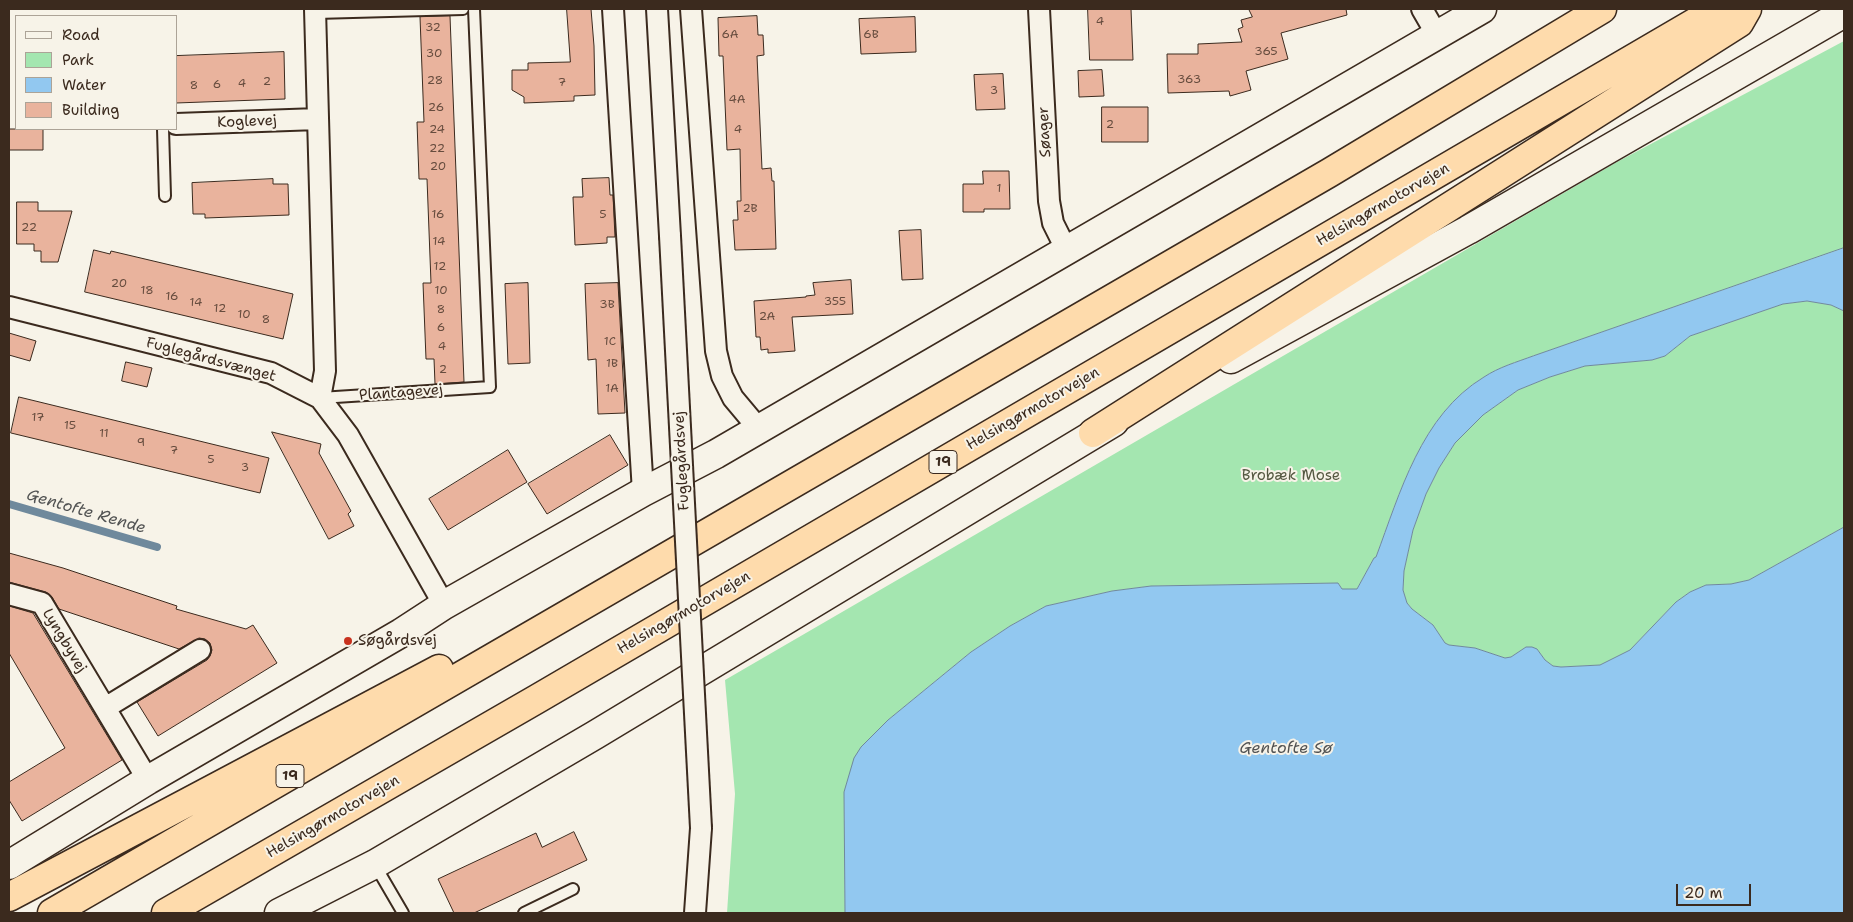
<!DOCTYPE html>
<html>
<head>
<meta charset="utf-8">
<style>
  body { margin:0 }
  #map { position:relative; width:1853px; height:922px; overflow:hidden; background:#f7f3e8; font-family:"Shantell Sans",sans-serif }
  canvas { display:block }
  .frame { position:absolute; inset:0; border:10px solid #3b2a1e; pointer-events:none }
  .legend { position:absolute; left:15px; top:15px; width:162px; height:115px; box-sizing:border-box; background:#f7f3e8; border:1px solid #aca397; margin:0; padding:6px 9px; list-style:none; font-size:15px; color:#3b2a1e }
  .legend li { display:flex; align-items:center; gap:10px; height:25px }
  .legend b { width:25px; border:1px solid #aca397 }
  .scale { position:absolute; left:1676px; top:884px; width:75px; height:22px; box-sizing:border-box; border:2px solid #3b2a1e; border-top:0; padding-left:6px; font-size:15px; line-height:18px; white-space:nowrap; color:#3b2a1e; -webkit-text-stroke:4px #f7f3e8; paint-order:stroke }
</style>
</head>
<body>
<div id="map">
<canvas width="1853" height="922"></canvas>
<div class="frame"></div>
<ul class="legend">
<li><b style="height:6px;background:#f7f3e8"></b>Road</li>
<li><b style="height:14px;background:#a4e6b0"></b>Park</li>
<li><b style="height:14px;background:#92c8f0"></b>Water</li>
<li><b style="height:14px;background:#e9b39d"></b>Building</li>
</ul>
<div class="scale">20 m</div>
</div>
<script>
const ctx = document.querySelector('canvas').getContext('2d');
ctx.lineJoin = 'round';
function fillPath(path, color) {
  ctx.fillStyle = color;
  ctx.fill(path, 'evenodd');
}
function stroke(path, color, width, dash) {
  ctx.strokeStyle = color;
  ctx.lineWidth = width;
  ctx.lineCap = dash ? 'butt' : 'round';
  ctx.setLineDash(dash || []);
  ctx.stroke(path);
}
function drawText(font, color, halo, rows, align = 'center') {
  ctx.font = font + ' "Shantell Sans",sans-serif';
  ctx.lineWidth = 4;
  ctx.setLineDash([]);
  ctx.textBaseline = 'middle';
  ctx.strokeStyle = halo;
  ctx.fillStyle = color;
  for (const [text, x, y, turn = 0] of rows) {
    ctx.save();
    ctx.translate(x, y);
    ctx.rotate((+turn || 0) * Math.PI / 180);
    ctx.textAlign = isNaN(turn) ? turn : align;
    if (halo) ctx.strokeText(text, 0, 0);
    ctx.fillText(text, 0, 0);
    ctx.restore();
  }
}
fillPath(new Path2D(`
  M1844 41V248L1533 356C1517 362 1499 367 1484 377 1421 415 1400 493 1376 557L1374 558 1357 589H1342L1338 583 1151 586 1112 591 1046 606 1010 626 971 652 888 720 861 747 844 792 845 913H727L735 794 725 680 1617 162Z
  M1807 301 1831 305 1844 311V527L1749 580 1731 584 1706 585 1690 592 1676 602 1630 650 1600 665 1561 667 1553 666 1545 660 1537 649 1526 647 1511 657 1505 658 1475 648 1449 645 1445 643 1433 625 1412 609 1407 603 1403 590 1404 571 1413 530 1426 494 1439 468 1455 443 1483 415 1518 390 1550 377 1585 366 1652 360 1665 356 1690 336 1783 304Z`), '#a4e6b0');
const water = new Path2D(`
  M1844 248V311L1831 305 1807 301 1783 304 1690 336 1665 356 1652 360 1585 366 1550 377 1518 390 1483 415 1455 443 1439 468 1426 494 1413 530 1404 571 1403 590 1407 603 1412 609 1433 625 1445 643 1449 645 1475 648 1505 658 1511 657 1526 647H1532L1537 649 1545 660 1553 666 1561 667 1600 665 1630 650 1676 602 1690 592 1706 585 1731 584 1749 580 1844 527V913H845L844 792 854 758 861 747 888 720 971 652 1010 626 1046 606 1112 591 1151 586 1338 583 1342 589H1357L1374 558 1376 557C1400 493 1421 415 1484 377 1499 367 1517 362 1533 356Z`);
fillPath(water, '#92c8f0');
stroke(water, '#6f899c', 1);
stroke(new Path2D(`
  M9 504 157 547`), '#6f899c', 8);
const building = new Path2D(`
  M567 9H591L594 46 595 95 574 96V101L524 103V97L512 90V70H528V63L570 62Z
  M1088 9H1131L1133 60H1090Z
  M1249 9H1346L1347 15 1281 33 1288 59 1246 71 1251 90 1230 96 1229 91 1168 93 1167 54H1198V44L1242 42 1238 29 1243 27 1241 20 1252 17Z
  M450 16 464 382 435 384 434 359H426L423 283H431L427 179H419L417 122H424L420 17Z
  M757 16 758 35H763L764 55 757 56 762 169 771 168 772 181H774L776 249 735 250 733 220H738L737 201H741L740 149 727 150 723 56H719L718 18Z
  M915 17 916 52 861 54 859 19Z
  M284 52 285 99 176 103V56Z
  M1102 70 1104 96 1079 97 1078 71Z
  M1003 74 1005 109 976 110 974 75Z
  M1102 107H1148V142H1102Z
  M9 129H43V150H9Z
  M983 171H1009L1010 209H984V212H963V184H983Z
  M609 178 610 195H613L615 237H607V243L575 245 573 197H583L582 179Z
  M273 179V184H288L289 215 205 218V214H193L192 183Z
  M17 202H38V211H72L58 262H41V251H34V244H17Z
  M921 230 923 279 902 280 899 231Z
  M94 250 110 254 111 251 293 294 283 339 85 292Z
  M851 280 853 314 792 317 795 351 768 353V349L761 350 760 337H756L754 301 806 297V296L815 295 813 283Z
  M528 283 530 363 508 364 505 284Z
  M618 283 625 413 598 414 596 359 588 360 585 284Z
  M9 333 36 341 30 361 9 355Z
  M126 362 152 368 147 387 122 381Z
  M19 397 269 458 260 493 11 433Z
  M272 432 321 444 319 453 351 511 348 514 354 526 329 539Z
  M610 435 628 465 547 514 528 484Z
  M508 450 527 482 448 530 429 499Z
  M9 553 63 568 177 606 176 609 246 629 253 625 277 663 158 736 137 702 207 660 210 656 212 650 210 643 205 639 199 638 179 649 59 609 52 597 46 592 9 582Z
  M9 606 33 613 122 760 22 821 9 800V782L65 748 9 653Z
  M574 832 587 860 474 913H454L438 879 536 833 542 847Z`);
fillPath(building, '#e9b39d');
stroke(building, '#3b2a1e', 1);
const lane = new Path2D(`
  M316 13 463 9
  M163 129 165 196
  M320 398 490 387 474 9
  M375 865 403 913
  M524 913 573 889`);
const street = new Path2D(`
  M315 9 325 371 320 398
  M613 9 643 492
  M657 9 670 236
  M691 9 716 351 722 376 733 398 759 429
  M1039 9 1049 201 1053 223 1067 251
  M1422 9 1437 35
  M176 124 318 119
  M9 307 271 373 320 398 348 435 444 605
  M9 594 42 603 148 780
  M105 708 200 650
  M695 913 701 828`);
const secondary = new Path2D(`
  M1231 359 1468 230 1844 13
  M9 865 148 780 401 633 444 605 643 492 716 454 1482 9
  M279 913 375 864 595 735 1114 422`);
const highway = new Path2D(`
  M1093 433 1739 23 1747 9
  M9 897 439 669
  M52 913 1329 173 1602 9
  M166 913 537 699 1718 9`);
stroke(lane, '#3b2a1e', 14);
stroke(street, '#3b2a1e', 24);
stroke(secondary, '#3b2a1e', 31);
stroke(highway, '#3b2a1e', 31);
stroke(lane, '#f7f3e8', 10);
stroke(street, '#f7f3e8', 20);
stroke(secondary, '#f7f3e8', 28);
stroke(highway, '#fedbac', 28);
const streetBridge = new Path2D(`
  M670 236 701 828`);
stroke(streetBridge, '#3b2a1e', 24, []);
stroke(streetBridge, '#f7f3e8', 20);
for (const [x, y, r, color] of [
  [348,641,5,"#c8321e"]
]) {
  const dot = new Path2D();
  dot.arc(x, y, r, 0, 2 * Math.PI);
  ctx.fillStyle = color;
  ctx.fill(dot);
  stroke(dot, '#f7f3e8', 2);
}
drawText('12px', '#664c3e', null, [
  ["4",1100,22],
  ["32",433,28],
  ["6A",730,35],
  ["6B",871,35],
  ["365",1266,52],
  ["30",434,54],
  ["363",1189,80],
  ["28",435,81],
  ["2",267,82],
  ["7",562,83],
  ["4",242,84],
  ["6",217,85],
  ["8",194,86],
  ["3",994,91],
  ["4A",737,100],
  ["26",436,108],
  ["2",1110,125],
  ["24",437,130],
  ["4",738,130],
  ["22",437,149],
  ["20",438,167],
  ["1",999,189],
  ["2B",750,209],
  ["16",438,215],
  ["5",603,215],
  ["22",29,228],
  ["14",439,242],
  ["12",440,267],
  ["20",119,284],
  ["18",147,291],
  ["10",441,291],
  ["16",172,297],
  ["355",835,302],
  ["14",196,303],
  ["3B",607,305],
  ["12",220,309],
  ["8",441,310],
  ["10",244,315],
  ["2A",767,317],
  ["8",266,320],
  ["6",441,328],
  ["1C",610,342],
  ["4",442,347],
  ["1B",612,364],
  ["2",443,370],
  ["1A",612,389],
  ["17",38,418],
  ["15",70,426],
  ["11",104,434],
  ["9",141,443],
  ["7",174,451],
  ["5",211,460],
  ["3",245,468]
]);
for (const [x, y, w] of [
  [943,462,28],
  [290,776,28]
]) {
  const box = new Path2D();
  box.roundRect(x - w / 2, y - 11.5, w, 23, 4);
  ctx.fillStyle = '#f7f3e8';
  ctx.fill(box);
  stroke(box, '#3b2a1e', 1);
}
drawText('bold 14px', '#3b2a1e', null, [
  ["19",943,462],
  ["19",290,776]
]);
drawText('15px', '#3b2a1e', '#f7f3e8', [
  ["Koglevej",247,122,-2],
  ["Søager",1045,132,-93],
  ["Helsingørmotorvejen",1383,205,-30],
  ["Fuglegårdsvænget",211,360,15],
  ["Plantagevej",401,393,-4],
  ["Helsingørmotorvejen",1033,409,-30],
  ["Fuglegårdsvej",682,461,-93],
  ["Helsingørmotorvejen",684,613,-30],
  ["Lyngbyvej",64,641,59],
  ["Helsingørmotorvejen",333,817,-30]
]);
drawText('15px', '#555942', '#f7f3e8', [
  ["Brobæk Mose",1291,476]
]);
drawText('15px', '#3b2a1e', '#f7f3e8', [
  ["Søgårdsvej",358,641]
], 'left');
drawText('italic 16px', '#515252', '#f7f3e8', [
  ["Gentofte Rende",86,512,16],
  ["Gentofte Sø",1286,749]
]);
</script>
</body>
</html>
